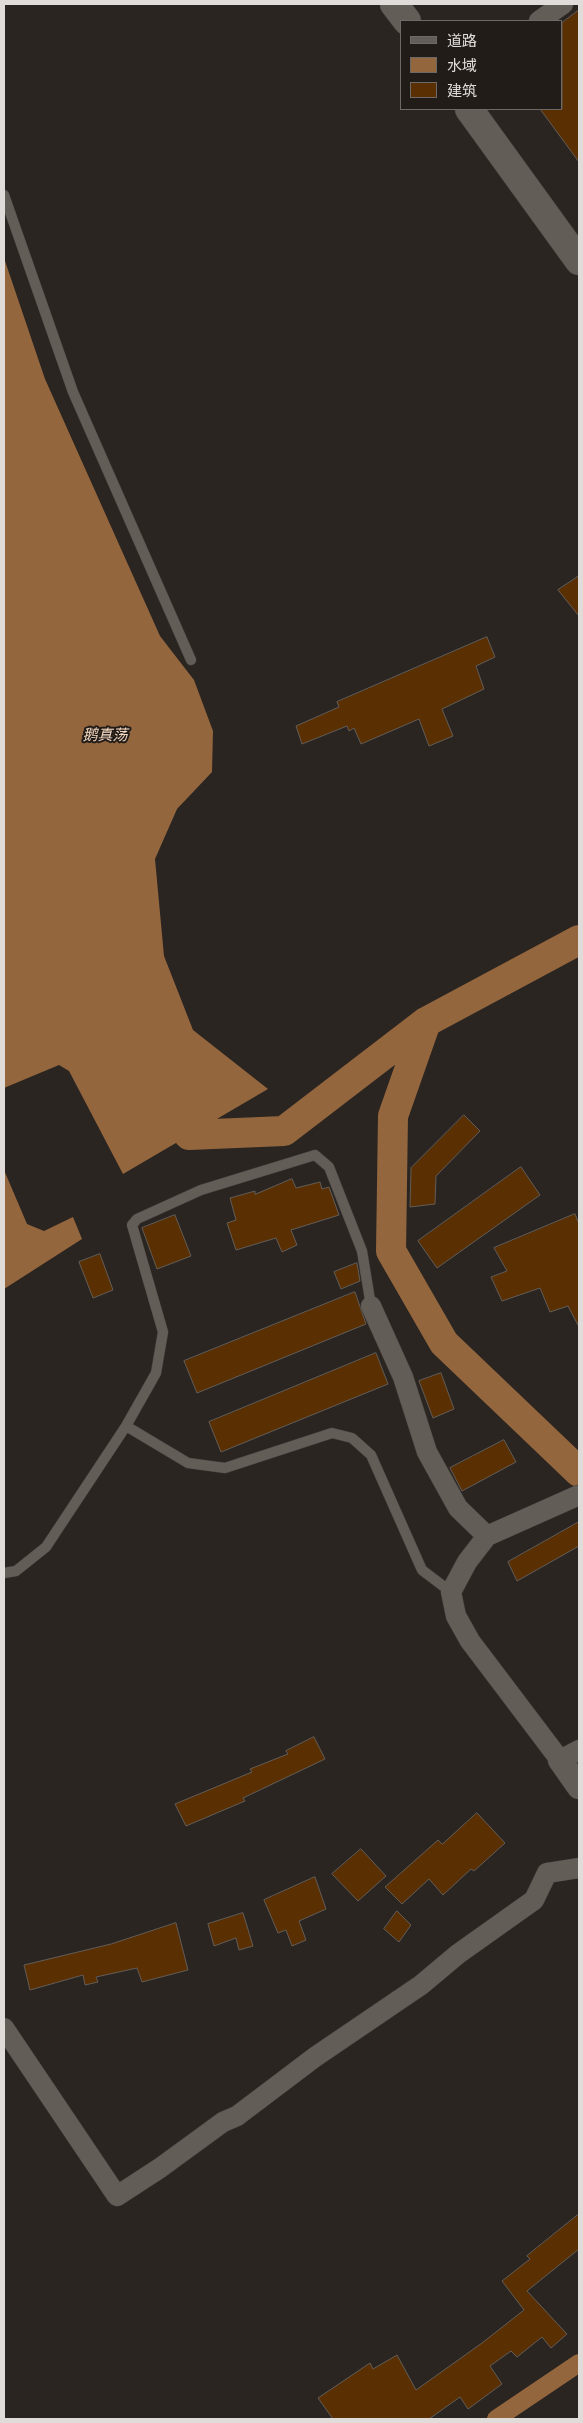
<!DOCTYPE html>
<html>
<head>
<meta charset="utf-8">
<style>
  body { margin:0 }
  #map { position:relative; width:583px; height:2423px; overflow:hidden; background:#2a2521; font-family:"PT Sans Narrow","Noto Sans SC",sans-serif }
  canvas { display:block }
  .frame { position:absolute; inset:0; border:5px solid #e0dcda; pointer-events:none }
  .legend { position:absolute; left:400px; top:20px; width:162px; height:90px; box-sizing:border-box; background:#211c18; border:1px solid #6d6966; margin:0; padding:6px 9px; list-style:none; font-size:15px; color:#e0dcda }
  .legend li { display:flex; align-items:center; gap:10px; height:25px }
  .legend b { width:25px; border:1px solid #6d6966 }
</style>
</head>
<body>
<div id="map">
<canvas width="583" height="2423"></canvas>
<div class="frame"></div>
<ul class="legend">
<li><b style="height:6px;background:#635d58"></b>道路</li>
<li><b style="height:14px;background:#94663e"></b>水域</li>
<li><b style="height:14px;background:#5a3002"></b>建筑</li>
</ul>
</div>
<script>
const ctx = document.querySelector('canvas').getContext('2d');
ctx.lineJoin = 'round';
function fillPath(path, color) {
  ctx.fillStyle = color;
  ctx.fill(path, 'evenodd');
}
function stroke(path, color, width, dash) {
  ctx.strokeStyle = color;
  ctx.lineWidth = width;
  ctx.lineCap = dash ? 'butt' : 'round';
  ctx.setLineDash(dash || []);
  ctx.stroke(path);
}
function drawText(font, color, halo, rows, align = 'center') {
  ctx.font = font + ' "PT Sans Narrow","Noto Sans SC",sans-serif';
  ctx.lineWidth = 4;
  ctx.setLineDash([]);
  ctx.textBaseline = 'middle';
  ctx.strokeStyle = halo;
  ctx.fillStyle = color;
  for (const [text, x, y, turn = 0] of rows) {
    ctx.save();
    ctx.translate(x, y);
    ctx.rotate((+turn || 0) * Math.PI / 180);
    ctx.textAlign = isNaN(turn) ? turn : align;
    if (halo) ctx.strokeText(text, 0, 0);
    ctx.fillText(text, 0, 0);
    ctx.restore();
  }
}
fillPath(new Path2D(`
  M4 258 45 379 160 636 194 680 213 731 212 772 177 809 155 859 164 956 193 1030 268 1089 123 1174 69 1071 59 1065 4 1088Z
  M4 1170 27 1224 44 1231 73 1217 82 1239 4 1289Z`), '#94663e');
stroke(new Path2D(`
  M496 2419 579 2363`), '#94663e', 18);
stroke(new Path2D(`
  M426 1022 393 1116 391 1251 444 1343 579 1472
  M189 1135 284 1131 426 1022 579 940`), '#94663e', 30);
const building = new Path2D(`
  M579 10V162L540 109H562V23Z
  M579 576V616L558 590Z
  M487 637 495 657 476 666 484 689 442 709 453 736 429 746 419 719 361 744 354 728 349 731 347 726 302 744 296 726 339 707 337 702Z
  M464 1115 480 1131 436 1176 435 1204 410 1207 411 1168Z
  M521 1167 540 1195 437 1268 418 1241Z
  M292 1179 296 1188 320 1182 322 1189 329 1187 339 1215 291 1230 297 1245 282 1252 276 1238 236 1250 227 1223 236 1220 230 1198 255 1191V1194Z
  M575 1214 579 1224V1327L568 1306 550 1312 540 1288 502 1301 491 1277 507 1271 494 1248Z
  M175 1215 191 1256 157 1269 142 1228Z
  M100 1254 113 1290 93 1298 79 1262Z
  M357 1263 360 1281 341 1289 334 1272Z
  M355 1292 366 1324 197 1393 184 1361Z
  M376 1353 388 1384 221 1452 209 1422Z
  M441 1373 454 1409 433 1418 419 1381Z
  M504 1440 516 1462 462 1491 450 1468Z
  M579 1522V1546L517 1581 508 1562Z
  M314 1737 325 1759 243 1798 245 1801 186 1826 175 1804 252 1772 250 1769 288 1754 286 1751Z
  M477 1813 505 1843 474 1871 471 1869 443 1895 429 1879 402 1904 385 1887 438 1840 442 1844Z
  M361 1849 386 1876 358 1901 332 1874Z
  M315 1877 326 1909 299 1921 306 1940 292 1946 286 1930 278 1933 264 1900Z
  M397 1911 411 1925 399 1942 384 1929Z
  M243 1913 253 1946 239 1950 236 1938 214 1946 208 1924Z
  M176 1923 188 1970 142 1982 137 1968 96 1977 98 1982 85 1985 83 1975 30 1990 24 1965 111 1944Z
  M579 2214V2249L527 2291 567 2334 551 2348 542 2337 517 2357 511 2351 490 2366 502 2384 468 2409 460 2397 429 2419H333L318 2398 370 2363 373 2369 397 2355 416 2390 482 2343 524 2310 502 2281 530 2259 527 2256Z`);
fillPath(building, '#5a3002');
stroke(building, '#635d58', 1);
const service = new Path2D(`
  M4 195 73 392 191 660
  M126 1426 188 1463 225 1468 332 1433 352 1438 371 1455 422 1570 451 1592
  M4 1573 16 1571 46 1547 126 1426 156 1373 163 1332 132 1225 137 1219 201 1190 315 1155 329 1167 362 1251 371 1306`);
const minor = new Path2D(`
  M539 21 563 4
  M371 1306 403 1377 427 1452 458 1508 487 1536
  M579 1495 487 1536 467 1562 451 1592 456 1616 470 1641 560 1760 579 1750
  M4 2028 117 2196 160 2168 223 2122 237 2116 315 2057 421 1985 458 1954 534 1900 547 1873 579 1868`);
const tertiary = new Path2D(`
  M560 1760 579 1787`);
const secondary = new Path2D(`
  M394 4 407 21
  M469 109 579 261`);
stroke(service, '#443f3d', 11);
stroke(minor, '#443f3d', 21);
stroke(tertiary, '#443f3d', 25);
stroke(secondary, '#443f3d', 29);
stroke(service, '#635d58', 10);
stroke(minor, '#635d58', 20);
stroke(tertiary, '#635d58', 24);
stroke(secondary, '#635d58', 28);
drawText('italic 15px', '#f5d9c2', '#211c18', [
  ["鹅真荡",105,736]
]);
</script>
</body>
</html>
